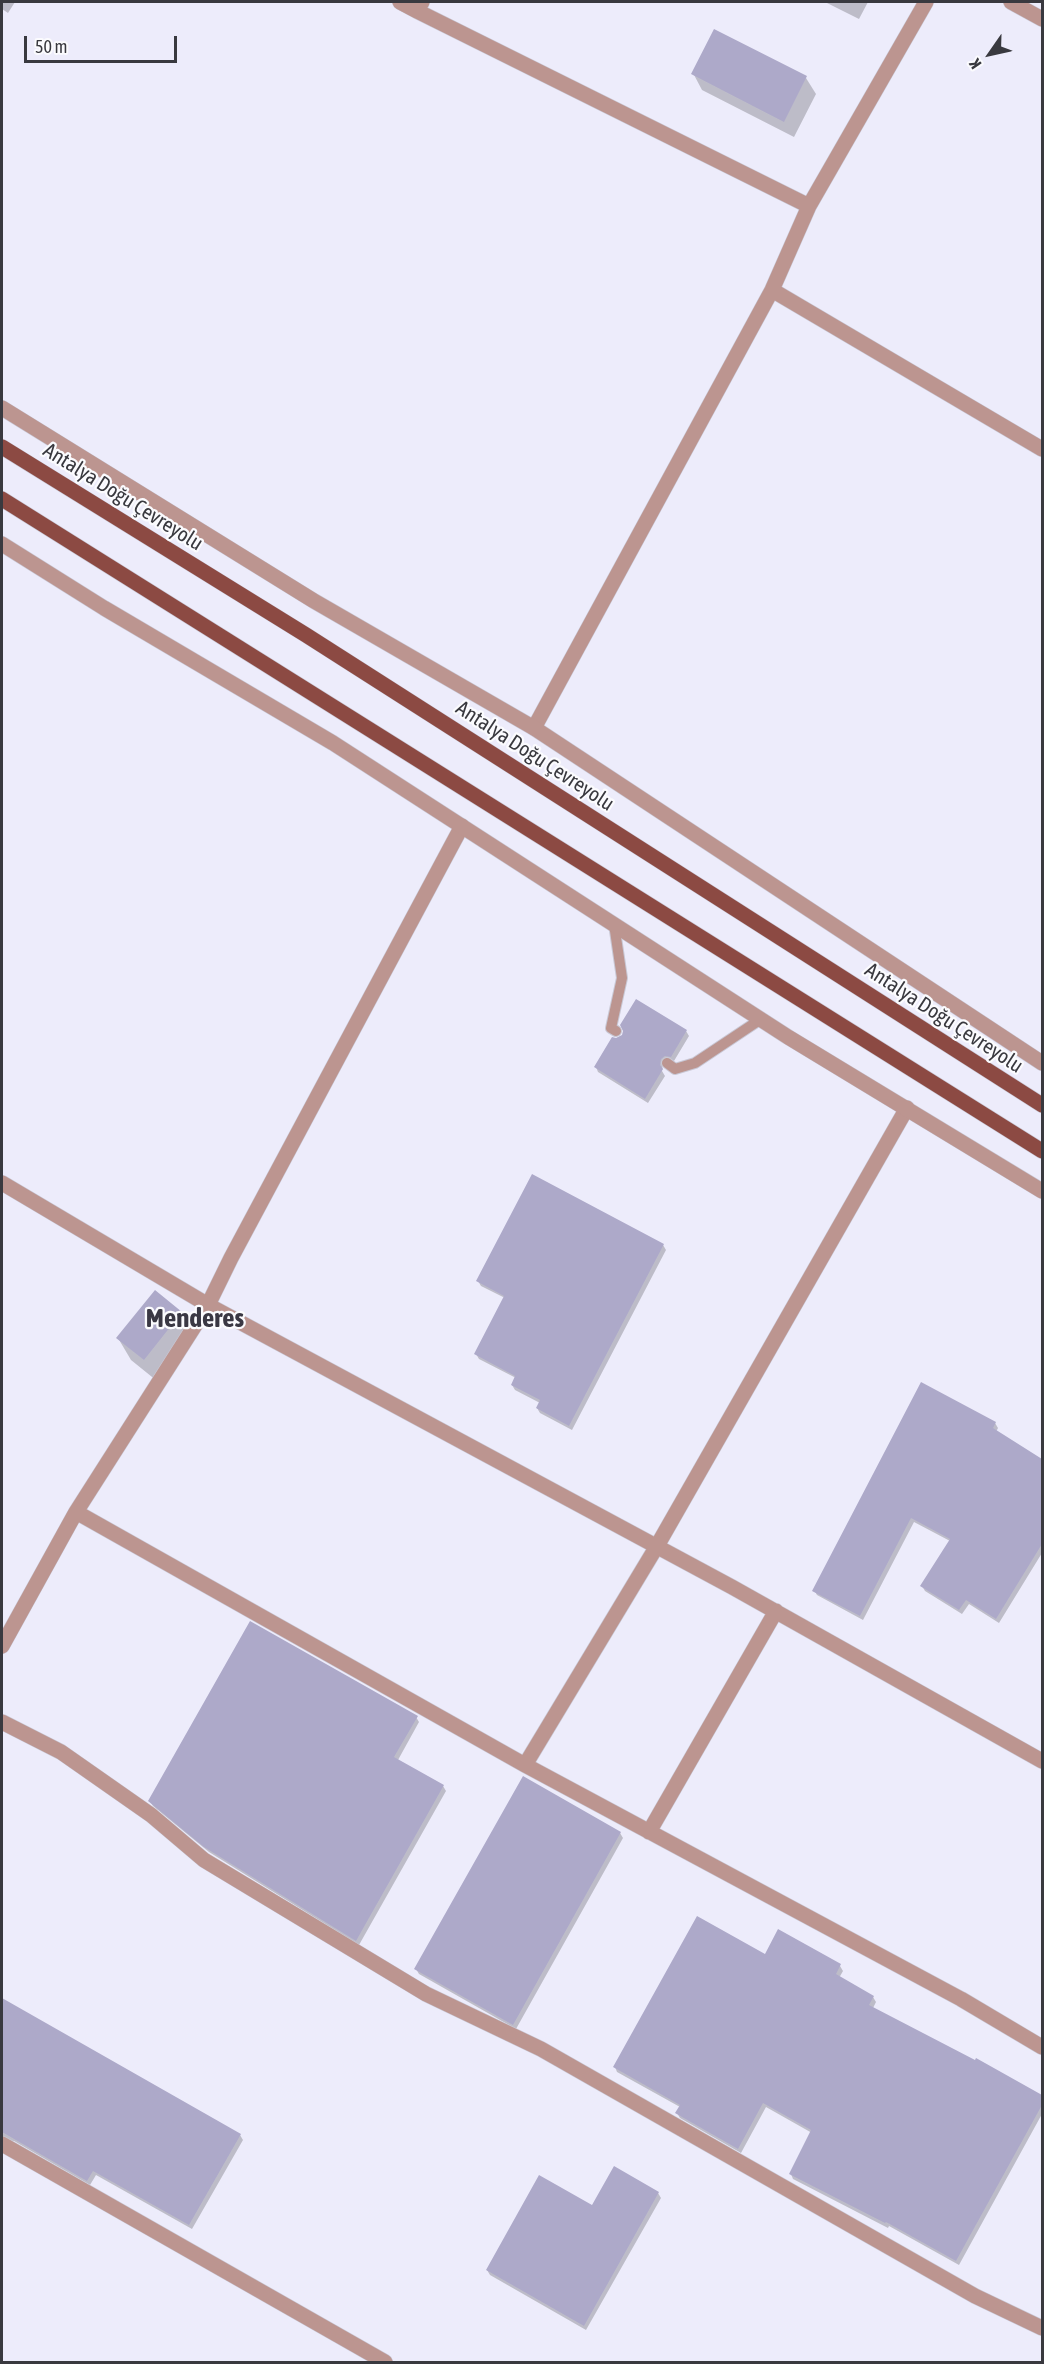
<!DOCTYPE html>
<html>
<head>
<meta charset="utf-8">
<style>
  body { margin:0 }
  #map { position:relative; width:1044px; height:2364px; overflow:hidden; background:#edecfb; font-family:"Asap Condensed",sans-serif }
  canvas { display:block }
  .frame { position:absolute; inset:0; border:3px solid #39393f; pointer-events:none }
  .north { position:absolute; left:960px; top:24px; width:60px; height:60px; -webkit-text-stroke:4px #fbfbfe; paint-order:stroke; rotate:236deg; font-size:16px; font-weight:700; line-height:24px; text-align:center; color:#39393f }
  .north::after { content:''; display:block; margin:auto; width:21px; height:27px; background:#39393f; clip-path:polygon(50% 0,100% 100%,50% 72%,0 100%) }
  .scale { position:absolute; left:24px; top:36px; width:153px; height:27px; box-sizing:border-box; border:3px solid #39393f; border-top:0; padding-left:8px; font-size:18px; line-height:21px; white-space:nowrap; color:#39393f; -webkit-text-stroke:4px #fbfbfe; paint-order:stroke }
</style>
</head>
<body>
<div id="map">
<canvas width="1044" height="2364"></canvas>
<div class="frame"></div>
<div class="north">K</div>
<div class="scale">50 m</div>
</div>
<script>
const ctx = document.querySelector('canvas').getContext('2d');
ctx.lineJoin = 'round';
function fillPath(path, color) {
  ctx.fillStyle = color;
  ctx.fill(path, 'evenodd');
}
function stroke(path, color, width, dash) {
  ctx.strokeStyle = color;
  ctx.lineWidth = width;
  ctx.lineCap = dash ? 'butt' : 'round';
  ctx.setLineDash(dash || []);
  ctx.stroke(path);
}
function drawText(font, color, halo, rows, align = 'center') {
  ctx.font = font + ' "Asap Condensed",sans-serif';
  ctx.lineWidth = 4.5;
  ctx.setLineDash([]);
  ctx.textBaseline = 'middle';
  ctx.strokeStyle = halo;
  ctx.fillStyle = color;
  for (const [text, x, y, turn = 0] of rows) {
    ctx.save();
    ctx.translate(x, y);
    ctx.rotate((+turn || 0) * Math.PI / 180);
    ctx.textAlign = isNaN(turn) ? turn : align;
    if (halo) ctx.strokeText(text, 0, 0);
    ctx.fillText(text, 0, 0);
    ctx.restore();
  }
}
fillPath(new Path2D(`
  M2 2H15L8 13 2 9Z
  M825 2H868L859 19Z
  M715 31 806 78 816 94 794 137 702 90 693 73Z
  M686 1031 689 1036 674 1061 668 1060 663 1064 662 1071 665 1076 648 1103 598 1072 596 1067Z
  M663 1245 666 1250 572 1430 540 1413 537 1408 540 1403 515 1390 512 1385 516 1378 479 1359 476 1354 505 1298 481 1286 478 1281Z
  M181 1313 194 1335 157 1381 131 1360 118 1338Z
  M995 1423 998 1428 996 1432 1042 1461V1553L999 1623 969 1604 962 1614 925 1591 922 1586 950 1541 914 1522 863 1620 817 1595 814 1590Z
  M416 1717 419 1722 398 1760 443 1786 446 1791 359 1945 209 1852 153 1806 150 1801Z
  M620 1833 623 1838 516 2029 419 1974 416 1969Z
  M779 1931 840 1966 843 1971 839 1978 873 1997 876 2002 873 2008 976 2062 977 2060 1042 2097V2114L959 2265 889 2226 888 2228 793 2179 791 2174 812 2133 766 2107 741 2153 680 2118 677 2113 680 2107 617 2072 615 2067 765 1956Z
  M2 1999 240 2135 243 2140 192 2229 96 2175 90 2185 14 2141 2 2140Z
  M658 2193 661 2198 586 2330 490 2275 487 2270 593 2207Z`), '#0003');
fillPath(new Path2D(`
  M714 29 807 76 784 122 691 74Z
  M636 999 687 1030 671 1057 665 1056 661 1059 660 1065 663 1069 645 1099 594 1067 612 1037 616 1038 622 1035 623 1031 620 1025Z
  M532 1174 664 1244 569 1426 536 1408 540 1400 511 1385 515 1376 474 1354 504 1296 476 1281Z
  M155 1290 182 1312 144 1360 116 1338Z
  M921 1382 996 1422 993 1428 1042 1459V1544L996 1619 966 1600 959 1610 920 1586 950 1539 911 1518 860 1616 812 1591Z
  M250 1621 418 1716 394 1757 444 1785 356 1941 204 1847 148 1801Z
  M523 1776 621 1832 513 2025 414 1969Z
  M697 1916 765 1954 778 1929 841 1964 836 1974 874 1996 869 2005 975 2060 976 2058 1042 2095V2105L956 2261 886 2222 885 2223 789 2174 811 2130 763 2103 738 2149 675 2113 680 2105 613 2067Z
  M2 1998 241 2134 189 2225 93 2171 87 2181 2 2132Z
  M614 2166 659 2192 584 2326 486 2270 539 2175 592 2205Z`), '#ada9c9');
const service = new Path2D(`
  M614 924 622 978 611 1028 616 1031
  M667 1063 675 1069 695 1063 761 1019`);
const minor = new Path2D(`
  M400 2 417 11
  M422 2 417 11 809 206
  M1011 2 1042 19
  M772 290 1042 449
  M534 728 772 290 809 206 926 2
  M2 1183 208 1305 732 1587 1042 1761
  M76 1512 525 1765 961 1999 1042 2047
  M2 1646 76 1512 208 1305 231 1258 462 826
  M2 1722 61 1752 151 1815 204 1860 426 1994 541 2049 975 2296 1042 2328
  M525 1765 657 1546 907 1108
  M649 1832 776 1611
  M2 2144 385 2362`);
const tertiary = new Path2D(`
  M2 408 314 601 534 728 1042 1063
  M2 544 104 608 333 743 788 1037 1042 1191`);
const primary = new Path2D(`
  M2 447 306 635 1042 1105
  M2 499 1042 1151`);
stroke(service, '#c9c8d5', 12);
stroke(minor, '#c9c8d5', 16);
stroke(tertiary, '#c9c8d5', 16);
stroke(primary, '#c9c8d5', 16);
stroke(service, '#bc9590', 10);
stroke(minor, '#bc9590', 15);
stroke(tertiary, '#bc9590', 15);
stroke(primary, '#8c4a43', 15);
drawText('21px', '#39393f', '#fbfbfe', [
  ["Antalya Doğu Çevreyolu",123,497,32],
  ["Antalya Doğu Çevreyolu",535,756,33],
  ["Antalya Doğu Çevreyolu",944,1018,33]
]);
drawText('bold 27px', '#3a3844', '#fbfbfe', [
  ["Menderes",195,1318]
]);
</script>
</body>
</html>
